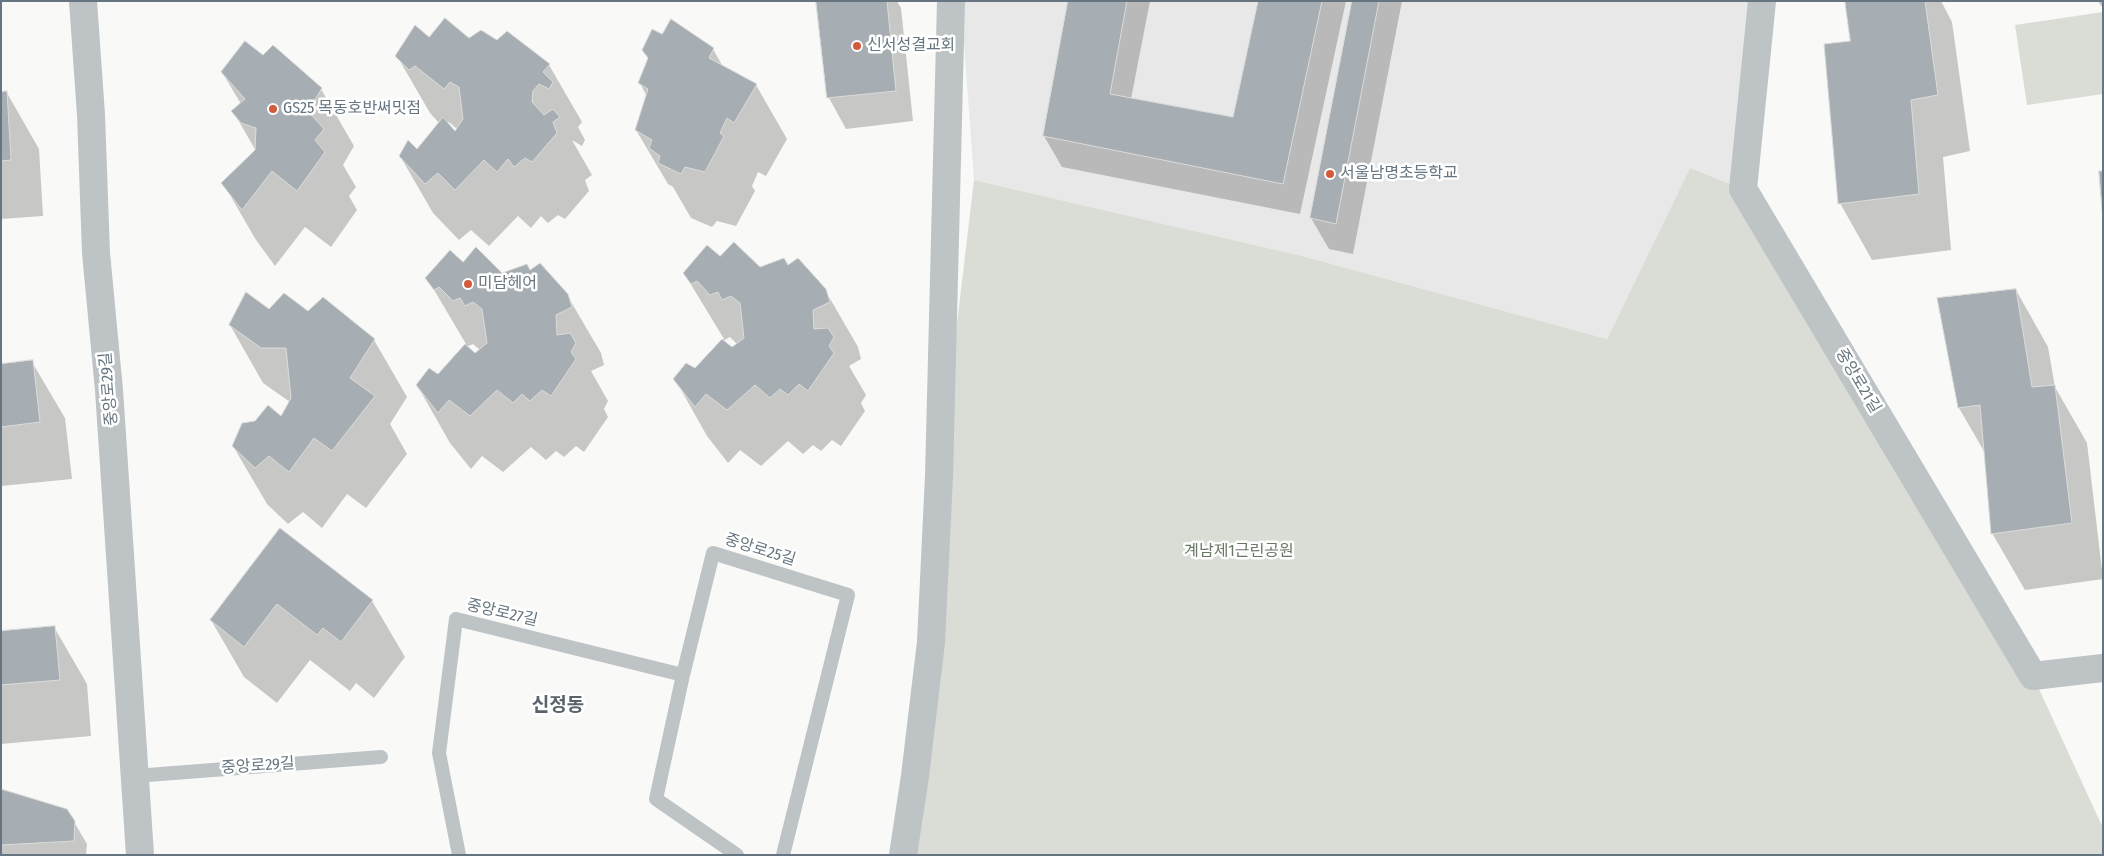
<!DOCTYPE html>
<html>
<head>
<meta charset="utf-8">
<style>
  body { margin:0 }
  #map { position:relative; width:2104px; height:856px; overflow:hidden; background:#f9f9f7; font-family:"Fira Sans Condensed",sans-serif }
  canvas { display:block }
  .frame { position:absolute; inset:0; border:2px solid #66757f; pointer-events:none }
</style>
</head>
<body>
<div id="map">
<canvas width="2104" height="856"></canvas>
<div class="frame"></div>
</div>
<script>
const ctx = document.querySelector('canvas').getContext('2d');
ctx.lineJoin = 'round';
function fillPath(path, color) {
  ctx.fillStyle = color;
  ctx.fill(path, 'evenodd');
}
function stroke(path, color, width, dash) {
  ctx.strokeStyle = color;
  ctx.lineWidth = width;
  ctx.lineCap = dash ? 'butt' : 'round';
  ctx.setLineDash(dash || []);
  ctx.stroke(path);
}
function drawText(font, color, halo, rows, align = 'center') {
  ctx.font = font + ' "Fira Sans Condensed","Noto Sans KR",sans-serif';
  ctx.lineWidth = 5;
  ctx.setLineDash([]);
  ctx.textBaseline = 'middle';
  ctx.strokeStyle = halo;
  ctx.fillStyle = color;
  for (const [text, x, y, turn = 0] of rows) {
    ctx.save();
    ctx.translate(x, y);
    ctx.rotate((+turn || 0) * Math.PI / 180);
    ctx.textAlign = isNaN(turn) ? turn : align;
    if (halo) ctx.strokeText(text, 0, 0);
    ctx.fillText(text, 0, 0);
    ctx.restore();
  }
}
fillPath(new Path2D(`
  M961 1H1762L1743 189 1690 168 1607 339 1302 256 974 180Z`), '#e7e8e7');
fillPath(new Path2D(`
  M2103 12V94L2027 105 2015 25Z
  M1690 168 1743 189 2033 676 2103 828V855H903L939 476 974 180 1302 256 1607 339Z`), '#d9ddd6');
fillPath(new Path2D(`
  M818 1H897L901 8 913 121 846 129 829 98Z
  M1069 1H1150L1131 99 1234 119 1259 1H1346L1300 214 1062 167 1044 136Z
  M1353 1H1402L1353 254 1329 249 1311 218Z
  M1846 1H1941L1952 22 1970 151 1943 157 1951 250 1872 260 1840 203 1851 42Z
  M2098 1H2103V6H2101Z
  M663 35 713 49 723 67 756 85 787 139 766 176 758 172 752 186 755 191 736 226 717 221 712 227 691 218 673 187 668 184 636 130 647 97 640 83Z
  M429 39 497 41 549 65 582 122 578 127 585 140 582 146 572 140 592 175 585 180 589 191 565 219 558 215 548 223 541 216 531 228 518 216 489 246 471 230 459 240 433 213 400 156 417 151 439 123 430 113 397 56ZM449 122 457 129 455 133 447 124Z
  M263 57 321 89 354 146 343 165 356 187 349 196 357 210 331 247 305 227 275 266 256 240 223 183 256 151 233 111 241 104 222 72Z
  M1 93H7L39 149 43 216 1 219Z
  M720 258 759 268 788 266 825 290 858 347 861 359 849 366 866 395 861 403 865 411 841 446 832 440 821 451 813 445 803 454 788 441 761 466 740 450 728 463 707 436 675 379 695 370 724 339 684 273ZM730 337 738 345 732 349 723 341Z
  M463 264 502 274 530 272 567 295 601 353 604 365 591 371 608 401 604 409 608 417 584 452 576 446 564 457 556 451 546 460 531 447 503 472 482 456 471 469 450 443 417 385 438 376 466 344 427 278ZM473 344 480 350 475 354 466 347Z
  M2016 290 2048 347 2055 387 2087 443 2103 579 2025 590 1992 533 1985 453 1959 408 1938 299Z
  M270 311 308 312 374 340 407 397 390 424 407 454 366 508 347 494 322 528 303 512 288 524 267 504 233 446 282 418 290 402 263 383 230 325Z
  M32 362 65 418 72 479 1 486V365Z
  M281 530 372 601 405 657 374 698 356 683 350 691 310 660 277 703 244 677 211 620Z
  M54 627 87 684 91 736 1 744V632Z
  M1 790 67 810 87 844 86 855H1Z`), '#0003');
const building = new Path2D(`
  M816 1H887L896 91 827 98Z
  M1068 1H1127L1110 94 1233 117 1258 1H1322L1283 184 1043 136Z
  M1352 1H1379L1336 224 1310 218Z
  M1845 1H1925L1938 95 1911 100 1919 194 1838 204 1824 44 1850 41Z
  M445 18 469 38 481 30 497 40 507 31 550 64 543 72 553 82 549 89 539 84 533 91 532 102 544 115 553 109 560 117 553 122 557 133 532 162 525 158 514 167 508 159 497 172 484 160 455 190 438 173 425 184 399 156 408 140 417 149 443 117 455 131 463 119 459 87 450 82 444 89 415 66 409 70 395 56 415 25 429 37Z
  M671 19 714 48 709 58 757 84 734 123 727 118 720 133 724 136 705 172 685 167 681 174 658 163 660 156 649 148 652 140 635 130 648 89 638 83 648 58 642 50 652 29 662 34Z
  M245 41 263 55 273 45 322 88 308 111 324 129 315 140 325 152 297 191 272 171 242 210 221 183 255 150 256 128 241 123 231 111 245 99 221 72Z
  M7 91 11 160 1 161V92Z
  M2099 171H2103V220Z
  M734 242 760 267 784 258 788 265 798 258 826 289 830 302 813 310 814 329 828 328 834 337 829 346 834 353 808 391 799 384 788 395 780 389 770 398 755 385 727 410 706 394 695 407 673 379 686 363 695 368 722 339 732 347 744 338 740 303 731 296 722 300 718 292 710 295 697 281 691 284 683 273 707 245 720 256Z
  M476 247 502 273 527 264 530 270 540 263 568 294 572 307 556 315 557 335 570 333 576 343 571 352 576 359 551 396 542 390 530 401 522 394 513 403 497 390 470 416 449 400 438 413 416 385 429 368 438 374 465 344 475 353 487 343 482 309 473 302 465 306 460 298 453 301 439 287 434 290 425 278 450 250 463 262Z
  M2016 289 2032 387 2055 385 2072 523 1991 534 1980 405 1958 408 1937 298Z
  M246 292 269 309 284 293 308 311 323 297 375 339 350 378 375 396 332 451 314 438 289 472 269 456 255 468 232 446 242 423 255 421 268 405 281 416 291 398 286 348H261L229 325Z
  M33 360 40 422 1 427V364Z
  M280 528 373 600 341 642 323 628 317 635 277 604 244 647 210 620Z
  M55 626 60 680 1 685V631Z
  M1 789 67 809 75 821 74 841 1 845Z`);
fillPath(building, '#a6aeb3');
stroke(building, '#dbdbd9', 1);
stroke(new Path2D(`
  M135 776 381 757
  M459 855 439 753 456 619 683 675
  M737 855 656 799 683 675 713 553 848 595 783 855`), '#bec3c6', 14);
stroke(new Path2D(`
  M83 1 91 115 96 253 109 390 140 855
  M1762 1 1743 189 2033 676 2103 668
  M903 855 915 776 931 642 939 476 951 1`), '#bec3c6', 28);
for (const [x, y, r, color] of [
  [857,46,5,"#d35b3c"],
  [273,109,5,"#d35b3c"],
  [1330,174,5,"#d35b3c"],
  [468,284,5,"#d35b3c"]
]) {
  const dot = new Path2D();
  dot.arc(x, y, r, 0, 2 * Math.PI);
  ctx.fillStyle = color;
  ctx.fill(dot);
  stroke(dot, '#fff', 2);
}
drawText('16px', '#66757f', '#fff', [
  ["신서성결교회",867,46],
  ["GS25 목동호반써밋점",283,109],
  ["서울남명초등학교",1340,174],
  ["미담헤어",478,284]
], 'left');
drawText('16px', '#66757f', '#fff', [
  ["중앙로21길",1858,381,59],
  ["중앙로29길",109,389,-95],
  ["중앙로25길",760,550,17],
  ["중앙로27길",502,613,13],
  ["중앙로29길",258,766,-4]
]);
drawText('16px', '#697865', '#fff', [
  ["계남제1근린공원",1239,552]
]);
drawText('bold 19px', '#58636b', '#fff', [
  ["신정동",558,706]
]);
</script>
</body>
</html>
